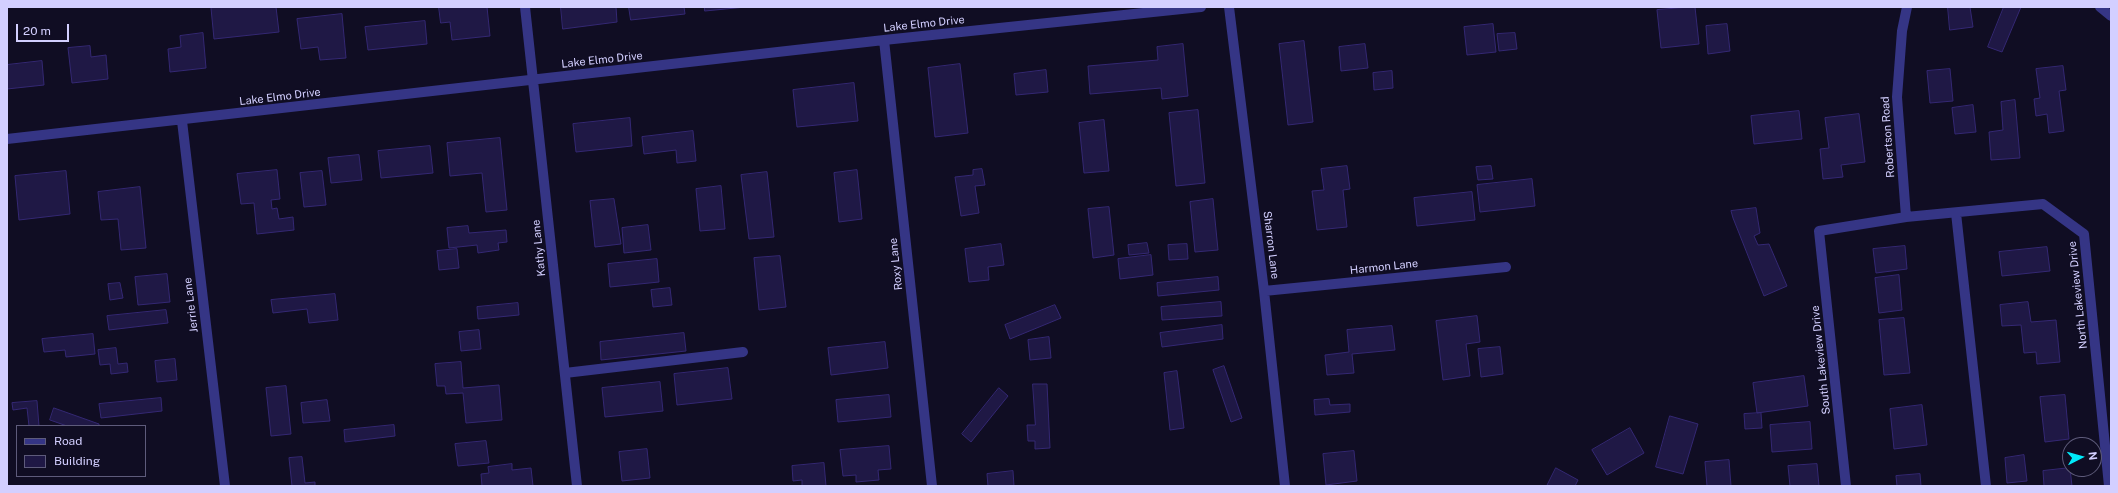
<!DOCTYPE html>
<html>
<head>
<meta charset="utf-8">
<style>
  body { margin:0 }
  #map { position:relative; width:2118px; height:493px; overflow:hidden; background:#100d23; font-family:"Public Sans",sans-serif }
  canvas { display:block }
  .frame { position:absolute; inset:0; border:8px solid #d3cfff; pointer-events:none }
  .legend { position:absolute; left:16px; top:425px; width:130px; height:52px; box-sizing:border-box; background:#100d23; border:1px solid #5e5b7b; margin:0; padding:5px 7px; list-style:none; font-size:12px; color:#d3cfff }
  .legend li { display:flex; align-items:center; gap:8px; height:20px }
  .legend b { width:20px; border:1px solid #5e5b7b }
  .north { position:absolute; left:2062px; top:437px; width:40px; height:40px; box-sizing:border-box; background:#100d23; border:1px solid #5e5b7b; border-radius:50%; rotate:84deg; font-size:11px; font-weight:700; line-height:16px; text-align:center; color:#d3cfff }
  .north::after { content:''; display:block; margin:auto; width:14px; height:18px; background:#00eafa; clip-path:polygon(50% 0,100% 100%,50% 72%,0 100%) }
  .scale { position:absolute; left:16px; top:24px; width:53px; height:18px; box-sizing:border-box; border:2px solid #d3cfff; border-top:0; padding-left:5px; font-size:12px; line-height:14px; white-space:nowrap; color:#d3cfff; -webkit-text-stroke:3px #100d23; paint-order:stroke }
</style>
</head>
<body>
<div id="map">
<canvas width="2118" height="493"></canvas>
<div class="frame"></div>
<ul class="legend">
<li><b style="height:5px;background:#353585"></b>Road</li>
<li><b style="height:11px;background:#1f1845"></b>Building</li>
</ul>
<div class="north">N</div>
<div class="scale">20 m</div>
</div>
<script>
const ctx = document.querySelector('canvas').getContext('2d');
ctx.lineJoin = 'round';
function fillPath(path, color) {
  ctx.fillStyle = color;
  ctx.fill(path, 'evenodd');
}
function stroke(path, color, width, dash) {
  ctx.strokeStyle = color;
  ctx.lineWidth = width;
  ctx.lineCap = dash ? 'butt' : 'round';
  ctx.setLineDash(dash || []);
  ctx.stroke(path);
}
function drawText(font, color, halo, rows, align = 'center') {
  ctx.font = font + ' "Public Sans",sans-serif';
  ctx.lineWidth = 3;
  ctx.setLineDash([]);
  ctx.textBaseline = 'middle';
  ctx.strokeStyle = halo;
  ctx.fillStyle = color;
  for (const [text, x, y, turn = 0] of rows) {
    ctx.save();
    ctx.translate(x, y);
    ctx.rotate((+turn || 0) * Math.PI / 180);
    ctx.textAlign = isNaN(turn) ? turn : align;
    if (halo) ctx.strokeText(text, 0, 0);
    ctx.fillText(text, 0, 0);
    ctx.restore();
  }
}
const building = new Path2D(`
  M276 7 279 32 214 39 211 8Z
  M439 7H487L490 36 452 40 450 22 441 23Z
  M561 7H616L617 22 563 29Z
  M629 7H684L685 14 631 20Z
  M705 7H746L705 11Z
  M1695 7 1699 44 1661 48 1657 10Z
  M1948 7H1970L1973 27 1950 30Z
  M2004 7H2021L2002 52 1988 47Z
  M342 14 346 58 320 60 318 47 301 49 297 19Z
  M425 21 427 44 368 50 365 27Z
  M1493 24 1496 52 1467 55 1464 27Z
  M1727 24 1730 51 1708 54 1706 26Z
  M203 33 206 68 170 72 168 49 181 47 180 36Z
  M1515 33 1517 49 1499 51 1497 34Z
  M1304 41 1313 122 1288 125 1279 44Z
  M1183 44 1188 96 1162 99 1161 88 1090 94 1088 66 1158 60 1157 47Z
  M1365 44 1368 68 1341 71 1339 47Z
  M90 46 91 57 106 55 108 79 72 83 68 48Z
  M42 61 44 85 7 89V65Z
  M960 64 968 133 935 137 928 68Z
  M2063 66 2066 90 2059 91 2064 131 2049 133 2047 114 2036 116 2034 99 2040 98 2036 69Z
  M1950 69 1953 101 1930 103 1927 71Z
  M1046 70 1048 92 1016 95 1014 74Z
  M1392 71 1393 88 1374 90 1373 73Z
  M854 83 858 121 797 127 793 90Z
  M2015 100 2020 158 1991 160 1989 132 2003 130 2001 102Z
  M1973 105 1976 132 1955 134 1952 108Z
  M1198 110 1205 183 1176 186 1169 113Z
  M1799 111 1802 139 1754 144 1751 116Z
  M1859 114 1865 162 1841 165 1843 177 1823 179 1820 149 1829 148 1825 118Z
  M630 118 632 146 576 152 573 124Z
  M1104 120 1109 171 1084 173 1079 123Z
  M693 131 696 161 677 163 676 150 644 154 642 137Z
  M500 138 507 210 486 212 482 173 450 176 447 143Z
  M430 146 433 173 381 178 378 151Z
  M359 155 362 180 331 183 328 158Z
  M1347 166 1350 189 1343 190 1347 227 1317 230 1312 191 1324 190 1321 169Z
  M1491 166 1493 179 1478 180 1476 167Z
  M982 169 985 185 975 186 979 213 961 216 955 177 973 175V170Z
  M277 170 280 199 271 200 272 209 277 208 279 219 293 217 294 230 257 234 254 203 241 204 237 174Z
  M857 170 862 219 839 222 834 173Z
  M66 171 70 214 19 220 15 176Z
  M322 171 326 205 304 207 300 173Z
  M767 172 774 237 749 239 741 175Z
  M1532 179 1535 206 1480 212 1477 185Z
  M721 186 725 229 700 231 696 189Z
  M140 187 146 248 121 250 118 219 101 220 98 192Z
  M1472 192 1475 220 1417 226 1414 198Z
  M614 199 621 244 595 247 590 201Z
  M1213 199 1218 250 1195 252 1190 202Z
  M1109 207 1114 255 1093 258 1088 209Z
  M1756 208 1760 233 1754 236 1758 245 1769 244 1787 286 1764 296 1733 218 1731 211Z
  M648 225 651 250 624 253 622 228Z
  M468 226 469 233 506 230 507 242 498 243 499 250 478 253 477 245 449 248 447 228Z
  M1147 243 1149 253 1129 255 1128 245Z
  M1001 244 1004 265 988 267 989 280 969 282 965 249Z
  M1187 244 1188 259 1169 260 1168 245Z
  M1905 246 1907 269 1876 273 1873 249Z
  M2047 247 2050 271 2002 276 1999 252Z
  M457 249 459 268 439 270 437 251Z
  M1151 255 1153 275 1120 279 1118 259Z
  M780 256 786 307 759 310 754 258Z
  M657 259 659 282 610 287 608 264Z
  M167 274 170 302 138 305 135 277Z
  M1899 275 1902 310 1879 313 1875 278Z
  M1218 277 1219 290 1158 296 1157 283Z
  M120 283 123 298 110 300 108 284Z
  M670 288 672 305 653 307 651 290Z
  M335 294 338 320 309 323 307 309 273 313 271 300Z
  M1221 302 1222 316 1162 320 1161 307Z
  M2028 302 2031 322 2056 320 2060 362 2037 364 2036 352 2024 353 2021 325 2002 326 2000 305Z
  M518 303 519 315 478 319 477 307Z
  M1055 305 1061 318 1010 339 1005 325Z
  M166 310 168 323 109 330 107 316Z
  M1477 316 1480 342 1466 344 1470 376 1443 380 1436 321Z
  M1904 318 1910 373 1884 375 1879 320Z
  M1222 325 1223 339 1162 347 1160 333Z
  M1392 326 1395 350 1352 354 1354 373 1327 375 1325 355 1349 352 1347 330Z
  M479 330 481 349 461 351 459 332Z
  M684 333 686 351 601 360 600 342Z
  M93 334 95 354 66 357 65 350 44 352 42 339Z
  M1049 337 1051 358 1030 360 1028 340Z
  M885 342 888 368 831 375 828 348Z
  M1500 347 1503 374 1481 377 1478 349Z
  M116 348 118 364 127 363 128 372 111 374 110 364 100 365 98 350Z
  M175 359 177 380 157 382 155 361Z
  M461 362 463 388 499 385 502 420 466 423 463 393 446 394 445 386H437L435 364Z
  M1224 366 1242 418 1231 422 1213 370Z
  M728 368 732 399 677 405 674 374Z
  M1177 371 1184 428 1170 430 1164 373Z
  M1804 376 1808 406 1757 413 1753 383Z
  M660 382 663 411 605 417 602 388Z
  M1033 384H1047L1050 448 1035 449V441H1028L1027 425H1035Z
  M286 386 291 434 271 436 266 388Z
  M999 388 1008 396 971 442 962 434Z
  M889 395 891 417 838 422 836 400Z
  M2065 395 2069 439 2045 442 2040 397Z
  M161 398 162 411 101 418 99 404Z
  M1329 399 1330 405 1350 404V412L1315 415 1314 400Z
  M327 400 330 421 303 423 301 403Z
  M37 401 39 426H29L27 408 13 410 12 403Z
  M1922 405 1927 445 1894 449 1890 409Z
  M54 408 99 424V426H67L50 420Z
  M1761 413 1762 428 1745 429 1744 414Z
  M1670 416 1698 424 1683 474 1656 467Z
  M1810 422 1812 449 1772 452 1770 425Z
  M394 425 395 436 345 442 344 430Z
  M1630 428 1644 453 1607 475 1592 450Z
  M486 441 489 463 458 466 455 444Z
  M889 446 891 469 878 470 879 480 856 482V475L843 476 840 450Z
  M647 449 650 478 622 481 619 452Z
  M1354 451 1357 481 1326 485 1323 454Z
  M2024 455 2027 481 2007 483 2005 458Z
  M302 457 305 483 315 482V486H292L289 458Z
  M1729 460 1731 486H1707L1705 462Z
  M824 463 826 486H802V480L793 481 792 466Z
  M512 464V470L531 468 533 486H482L481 474 489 473 488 467Z
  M1817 464 1819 486H1790L1788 466Z
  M1556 468 1578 480 1575 486H1547Z
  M2070 468 2072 486H2044L2043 471Z
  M1013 471 1014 486H988L987 474Z
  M1920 474 1921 486H1897L1896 476Z`);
fillPath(building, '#1f1845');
stroke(building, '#342873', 1);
stroke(new Path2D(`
  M525 7 577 486
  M1229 7 1264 291 1285 486
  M2100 7 2111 16
  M884 40 932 486
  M182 121 225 486
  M7 139 884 40 1201 7
  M1956 213 1986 486
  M1906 217 1897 97 1902 31 1907 7
  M1264 291 1506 267
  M565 373 743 352
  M1846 486 1819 231 1906 217 2043 204 2084 234 2109 486`), '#353585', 10);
drawText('11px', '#d3cfff', '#100d23', [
  ["Lake Elmo Drive",924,24,-6],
  ["Lake Elmo Drive",602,60,-6],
  ["Lake Elmo Drive",280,97,-7],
  ["Robertson Road",1888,137,-94],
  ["Sharron Lane",1271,245,83],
  ["Kathy Lane",539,248,-96],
  ["Roxy Lane",896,264,-96],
  ["Harmon Lane",1384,267,-6],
  ["North Lakeview Drive",2078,295,-96],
  ["Jerrie Lane",191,305,-97],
  ["South Lakeview Drive",1821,360,-96]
]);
</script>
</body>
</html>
